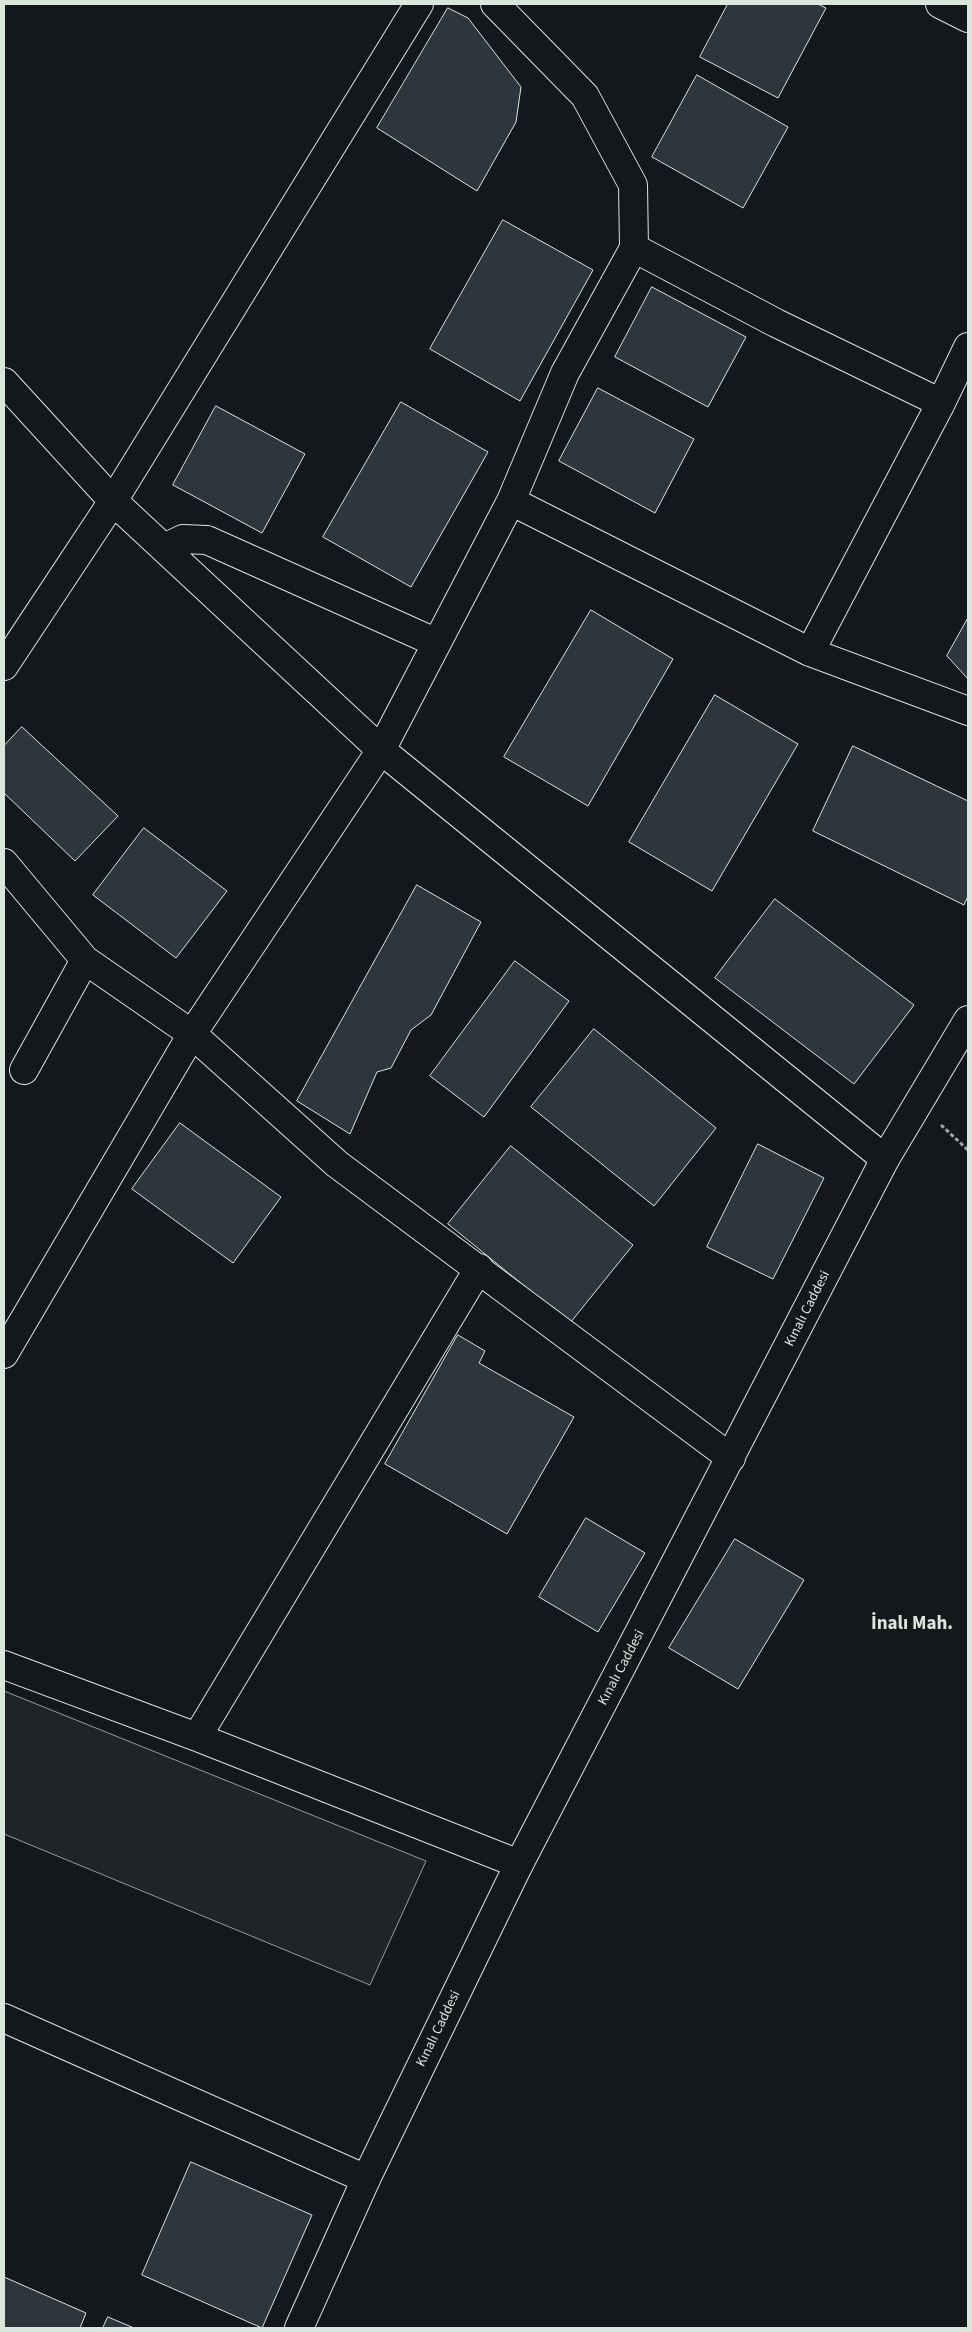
<!DOCTYPE html>
<html>
<head>
<meta charset="utf-8">
<style>
  body { margin:0 }
  #map { position:relative; width:972px; height:2332px; overflow:hidden; background:#14181c; font-family:"Source Sans 3",sans-serif }
  canvas { display:block }
  .frame { position:absolute; inset:0; border:5px solid #d8e6dc; pointer-events:none }
</style>
</head>
<body>
<div id="map">
<canvas width="972" height="2332"></canvas>
<div class="frame"></div>
</div>
<script>
const ctx = document.querySelector('canvas').getContext('2d');
ctx.lineJoin = 'round';
function fillPath(path, color) {
  ctx.fillStyle = color;
  ctx.fill(path, 'evenodd');
}
function stroke(path, color, width, dash) {
  ctx.strokeStyle = color;
  ctx.lineWidth = width;
  ctx.lineCap = dash ? 'butt' : 'round';
  ctx.setLineDash(dash || []);
  ctx.stroke(path);
}
function drawText(font, color, halo, rows, align = 'center') {
  ctx.font = font + ' "Source Sans 3",sans-serif';
  ctx.lineWidth = 4;
  ctx.setLineDash([]);
  ctx.textBaseline = 'middle';
  ctx.strokeStyle = halo;
  ctx.fillStyle = color;
  for (const [text, x, y, turn = 0] of rows) {
    ctx.save();
    ctx.translate(x, y);
    ctx.rotate((+turn || 0) * Math.PI / 180);
    ctx.textAlign = isNaN(turn) ? turn : align;
    if (halo) ctx.strokeText(text, 0, 0);
    ctx.fillText(text, 0, 0);
    ctx.restore();
  }
}
const green = new Path2D(`
  M4 1691 426 1861 370 1985 4 1834Z`);
fillPath(green, '#202428');
stroke(green, '#939e99', 1);
const building = new Path2D(`
  M728 4H818L826 8 778 98 700 57Z
  M448 8 468 18 521 87 516 122 477 191 377 128Z
  M697 75 788 127 743 208 652 157Z
  M503 220 593 270 520 401 430 349Z
  M652 287 746 337 708 407 615 357Z
  M598 388 694 439 655 513 559 461Z
  M401 402 488 452 411 587 323 537Z
  M216 406 305 454 262 533 173 485Z
  M591 610 673 659 588 806 504 757Z
  M968 618V679L947 656Z
  M715 695 798 744 712 891 629 842Z
  M22 727 118 816 75 861 4 793V746Z
  M853 746 968 801V896L964 905 813 831Z
  M144 828 227 891 176 958 93 895Z
  M417 885 481 922 431 1015 411 1030 391 1068 377 1072 350 1134 297 1101Z
  M775 899 914 1005 854 1084 715 978Z
  M515 961 569 1001 484 1117 430 1076Z
  M594 1029 716 1128 654 1206 531 1107Z
  M180 1123 281 1197 233 1263 132 1189Z
  M758 1144 824 1178 773 1279 707 1247Z
  M511 1146 633 1245 570 1323 448 1224Z
  M458 1335 485 1351 479 1363 574 1417 507 1534 385 1464Z
  M586 1518 645 1553 598 1632 539 1597Z
  M735 1539 804 1580 738 1689 669 1648Z
  M191 2162 312 2215 262 2328 142 2275Z
  M4 2277 86 2313 80 2328H4Z
  M108 2317 134 2328H103Z`);
fillPath(building, '#2c363c');
stroke(building, '#d8e6dc', 1);
const street = new Path2D(`
  M495 4 585 96 633 185 634 248 776 323 941 403
  M940 4 968 18
  M4 382 113 501 381 750 885 1159
  M511 501 810 652 968 711
  M164 548 183 539 207 540 437 643
  M810 652 941 403 968 347
  M4 666 113 501 419 4
  M4 863 85 960 192 1034 337 1164 731 1458
  M24 1070 85 960
  M4 1354 192 1034 381 750 511 501 565 373 634 248
  M4 1665 197 1737 519 1864
  M197 1737 479 1268
  M4 2018 366 2179`);
const secondary = new Path2D(`
  M299 2328 366 2179 519 1864 885 1159 968 1020`);
stroke(street, '#d8e6dc', 30);
stroke(secondary, '#d8e6dc', 30);
stroke(new Path2D(`
  M941 1125 968 1150`), '#9da8a2', 3, [4, 2.5]);
stroke(street, '#14181c', 28);
stroke(secondary, '#14181c', 28);
drawText('14px', '#d8e6dc', '#14181c', [
  ["Kınalı Caddesi",808,1309,-63],
  ["Kınalı Caddesi",622,1668,-62],
  ["Kınalı Caddesi",439,2029,-64]
]);
drawText('bold 19px', '#d8e6dc', '#14181c', [
  ["İnalı Mah.",912,1625]
]);
</script>
</body>
</html>
